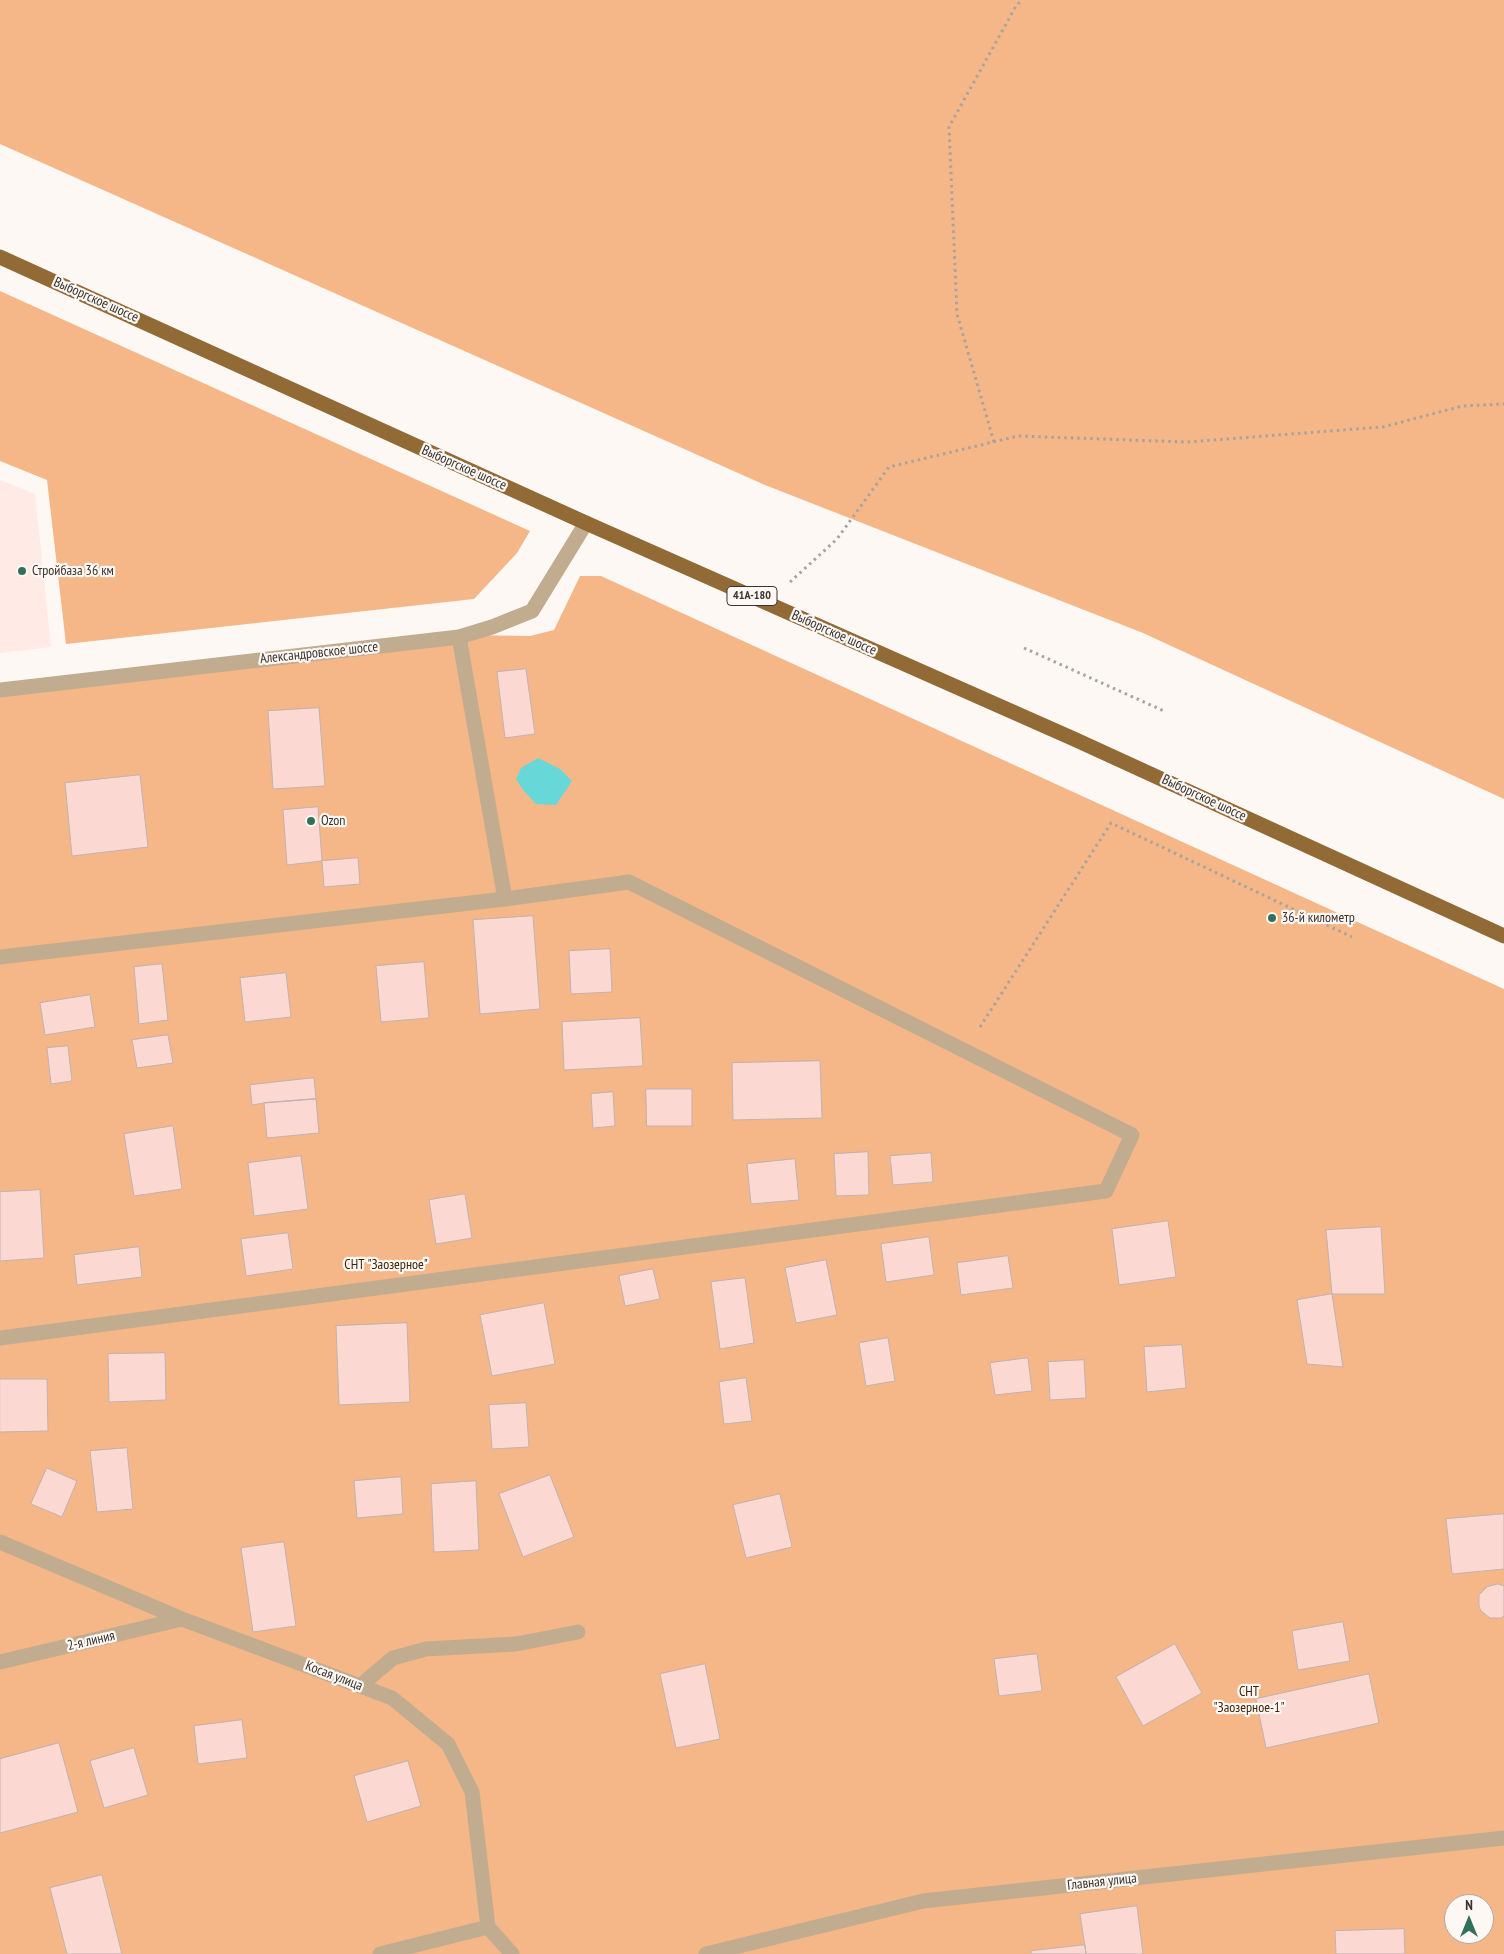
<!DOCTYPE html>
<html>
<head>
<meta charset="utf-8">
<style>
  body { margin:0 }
  #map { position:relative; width:1504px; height:1954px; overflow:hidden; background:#fdf8f4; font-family:"PT Sans Narrow",sans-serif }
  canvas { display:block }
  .north { position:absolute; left:1444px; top:1894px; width:50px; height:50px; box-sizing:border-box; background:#fdf8f4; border:1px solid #aea9a5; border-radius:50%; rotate:0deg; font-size:14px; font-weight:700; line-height:20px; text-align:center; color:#38332f }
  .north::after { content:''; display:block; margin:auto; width:18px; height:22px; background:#32705d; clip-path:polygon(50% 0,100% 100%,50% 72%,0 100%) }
</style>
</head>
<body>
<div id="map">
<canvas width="1504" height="1954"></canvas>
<div class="north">N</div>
</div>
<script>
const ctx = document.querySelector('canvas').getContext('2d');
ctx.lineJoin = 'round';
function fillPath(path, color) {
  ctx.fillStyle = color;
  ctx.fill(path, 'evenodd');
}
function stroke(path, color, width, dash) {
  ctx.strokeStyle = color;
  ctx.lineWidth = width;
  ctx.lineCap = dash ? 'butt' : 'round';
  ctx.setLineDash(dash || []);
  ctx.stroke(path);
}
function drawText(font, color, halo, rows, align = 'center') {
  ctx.font = font + ' "PT Sans Narrow",sans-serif';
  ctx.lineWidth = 4.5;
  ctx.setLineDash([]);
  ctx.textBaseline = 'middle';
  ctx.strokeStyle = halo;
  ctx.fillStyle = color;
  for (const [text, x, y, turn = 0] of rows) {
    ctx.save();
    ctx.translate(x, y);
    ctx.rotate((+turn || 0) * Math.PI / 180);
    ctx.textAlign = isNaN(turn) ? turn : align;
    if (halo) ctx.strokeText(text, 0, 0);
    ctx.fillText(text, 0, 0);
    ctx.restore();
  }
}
fillPath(new Path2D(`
  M0 480 35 494 51 647 0 653Z`), '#ffeae5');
fillPath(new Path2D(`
  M0 0H1504V799L1143 633 765 485 0 144Z
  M0 291 530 531 517 553 474 599 66 644 47 480 0 461Z
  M580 576H601L1504 989V1954H0V690L466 635 530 636 554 630ZM521 768 572 781 564 791ZM1454 1904H1484V1934H1454Z`), '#f5b788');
fillPath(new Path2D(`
  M538 758 560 769 572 781 556 805 536 804 523 790 516 779 521 768Z`), '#68d7d8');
const building = new Path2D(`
  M526 669 535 734 505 738 497 672Z
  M319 708 325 786 273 789 268 711Z
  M140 775 148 847 72 856 65 783Z
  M318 807 322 861 287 865 283 810Z
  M358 858 360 884 324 887 322 861Z
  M533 916 540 1009 480 1014 473 920Z
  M610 949 612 992 571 994 569 951Z
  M424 962 429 1018 381 1022 376 966Z
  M162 964 168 1020 139 1024 134 967Z
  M286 973 291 1017 245 1022 240 978Z
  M90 995 95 1027 45 1035 40 1003Z
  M640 1018 643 1066 564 1070 562 1022Z
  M168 1035 173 1063 137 1068 132 1040Z
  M68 1046 72 1081 51 1084 47 1048Z
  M820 1061 822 1118 733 1120 732 1063Z
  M314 1078 316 1099 264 1103 252 1105 250 1085Z
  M646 1089H692V1126H647Z
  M613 1092 615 1126 593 1128 591 1094Z
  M316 1099 319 1133 267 1138 264 1103Z
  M173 1126 182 1189 134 1196 124 1134Z
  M868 1152 869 1195 836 1196 834 1154Z
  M931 1153 933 1182 893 1185 890 1156Z
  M301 1156 308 1209 254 1216 248 1163Z
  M795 1159 799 1200 751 1204 747 1164Z
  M40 1190 44 1258 0 1261V1192Z
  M465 1194 472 1238 436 1244 429 1200Z
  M1168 1221 1176 1277 1119 1285 1112 1229Z
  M1381 1227 1385 1294H1332L1326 1230Z
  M288 1233 293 1269 246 1276 241 1239Z
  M929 1237 934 1275 886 1282 881 1244Z
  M139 1247 142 1277 77 1285 74 1255Z
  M1008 1256 1013 1288 961 1295 957 1263Z
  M826 1260 837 1315 796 1323 785 1268Z
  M653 1269 660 1299 625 1306 619 1276Z
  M745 1278 754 1343 720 1349 711 1282Z
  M1332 1294 1343 1367 1307 1364 1297 1300Z
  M544 1303 555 1364 492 1376 480 1315Z
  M407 1323 410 1402 339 1405 336 1326Z
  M888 1338 895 1381 866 1386 859 1343Z
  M1182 1345 1186 1388 1147 1392 1144 1347Z
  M165 1353 166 1400 109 1402 108 1354Z
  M1028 1358 1032 1391 995 1395 990 1363Z
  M1084 1360 1086 1398 1050 1400 1048 1362Z
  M746 1378 752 1421 724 1424 719 1382Z
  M0 1379H47L48 1431 0 1432Z
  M526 1403 529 1447 492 1449 489 1405Z
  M127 1448 133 1509 97 1512 90 1451Z
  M47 1468 77 1481 62 1517 31 1504Z
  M550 1475 574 1537 523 1557 499 1494Z
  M401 1477 403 1514 357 1518 354 1481Z
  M476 1481 479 1550 434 1552 431 1484Z
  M780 1494 792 1547 746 1558 733 1505Z
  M1504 1514V1569L1452 1574 1446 1519Z
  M284 1542 296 1626 253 1632 241 1548Z
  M1498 1584 1504 1586V1616L1501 1618H1490L1481 1611 1479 1606V1595L1487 1587Z
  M1343 1622 1350 1661 1298 1670 1292 1631Z
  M1175 1644 1202 1693 1143 1726 1116 1677Z
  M1037 1654 1042 1691 999 1696 994 1659Z
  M705 1664 720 1739 676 1748 660 1674Z
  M1369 1674 1379 1723 1266 1748 1256 1699Z
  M242 1720 247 1758 198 1764 194 1726Z
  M59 1743 78 1812 0 1833V1759Z
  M134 1748 148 1795 104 1808 90 1761Z
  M408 1761 421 1806 367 1822 354 1776Z
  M102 1875 122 1954H67L50 1888Z
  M1137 1906 1143 1954H1086L1080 1914Z
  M1404 1929 1405 1954H1336L1335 1931Z
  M1085 1945 1086 1954H1031V1951Z`);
fillPath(building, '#fbd8d2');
stroke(building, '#c3b2b0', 1);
stroke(new Path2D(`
  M994 442 957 314 949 127 1016 6 1022 0
  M790 582 837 539 889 467 1018 436 1187 442 1383 427 1462 406 1504 404
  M1024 648 1164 711
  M980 1027 1111 823 1352 937`), '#a8a39f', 3, [2.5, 4]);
stroke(new Path2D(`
  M459 637 505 899
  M0 690 459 637 492 627 532 611 586 523
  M0 957 505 899 629 882 1132 1135 1106 1191 0 1338
  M0 1542 182 1619 392 1698 448 1744 472 1792 488 1927 512 1954
  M0 1662 182 1619
  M360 1686 393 1658 426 1649 516 1644 578 1632
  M380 1954 488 1927
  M706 1954 923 1901 1504 1838`), '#c2ac90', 15);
stroke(new Path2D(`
  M0 257 586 523 1074 739 1504 936`), '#926a35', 15);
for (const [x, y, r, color] of [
  [22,571,5,"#32705d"],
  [311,821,5,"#32705d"],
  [1272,918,5,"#32705d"]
]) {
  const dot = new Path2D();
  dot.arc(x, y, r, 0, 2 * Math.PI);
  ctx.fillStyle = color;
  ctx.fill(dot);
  stroke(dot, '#fdf8f4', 2);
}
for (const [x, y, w] of [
  [752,596,50]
]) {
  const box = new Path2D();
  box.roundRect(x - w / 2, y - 9.5, w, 19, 4);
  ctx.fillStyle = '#fdf8f4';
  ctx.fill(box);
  stroke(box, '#38332f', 1);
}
drawText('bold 12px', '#38332f', null, [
  ["41А-180",752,596]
]);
drawText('14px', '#38332f', '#fdf8f4', [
  ["Выборгское шоссе",96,300,24],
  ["Выборгское шоссе",464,468,24],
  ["Выборгское шоссе",834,633,24],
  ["Александровское шоссе",319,653,-6],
  ["Выборгское шоссе",1204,798,25],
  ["2-я линия",91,1641,-13],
  ["Косая улица",334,1676,21],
  ["Главная улица",1102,1882,-6]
]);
drawText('14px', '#38332f', '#fdf8f4', [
  ["Стройбаза 36 км",32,571],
  ["Ozon",321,821],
  ["36-й километр",1282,918]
], 'left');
drawText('14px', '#3e240e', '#fdf8f4', [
  ["СНТ \"Заозерное\"",386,1265],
  ["СНТ",1249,1692],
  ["\"Заозерное-1\"",1249,1708]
]);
</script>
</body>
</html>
